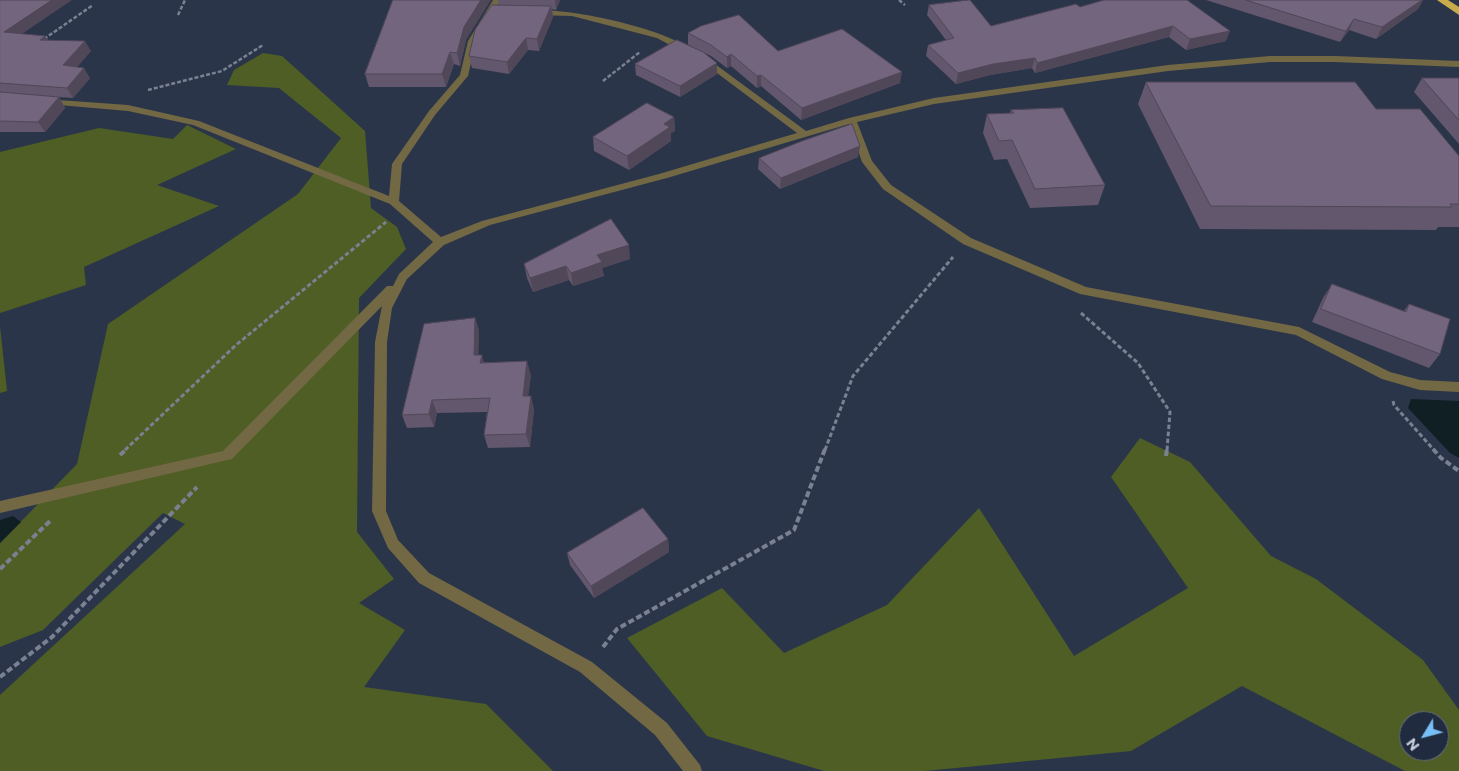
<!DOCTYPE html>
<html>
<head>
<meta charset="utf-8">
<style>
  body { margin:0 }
  #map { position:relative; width:1459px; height:771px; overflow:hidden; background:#2b354a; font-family:Montserrat,sans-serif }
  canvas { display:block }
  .north { position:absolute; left:1399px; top:711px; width:50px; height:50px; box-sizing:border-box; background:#212b3f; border:1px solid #656d7f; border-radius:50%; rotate:233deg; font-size:14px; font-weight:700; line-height:20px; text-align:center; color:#cbd1df }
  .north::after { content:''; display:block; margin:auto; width:18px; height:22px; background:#76c0f7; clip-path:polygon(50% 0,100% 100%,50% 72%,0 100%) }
</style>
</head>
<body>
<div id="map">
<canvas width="1459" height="771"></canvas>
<div class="north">N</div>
</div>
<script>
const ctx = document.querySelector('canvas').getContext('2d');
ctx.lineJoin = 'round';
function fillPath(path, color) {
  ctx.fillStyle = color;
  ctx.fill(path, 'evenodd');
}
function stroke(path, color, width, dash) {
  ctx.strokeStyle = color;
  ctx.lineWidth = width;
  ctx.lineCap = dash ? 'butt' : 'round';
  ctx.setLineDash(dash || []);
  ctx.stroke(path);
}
fillPath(new Path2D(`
  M263 53 282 56 365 131 371 208 397 227 406 249 359 298 357 532 394 579 359 603 405 630 364 687 486 704 553 771H0V695L185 524 163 513 43 630 0 647V543L77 464 108 324 298 194 341 138 279 88 227 85 234 70Z
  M187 125 236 149 157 185 219 206 84 267 86 285 0 313V152L99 128 173 139Z
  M0 326 7 391 0 393Z
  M1140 438 1190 462 1271 556 1316 579 1423 660 1459 710V771H1405L1242 686 1131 751 925 771H824L707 736 627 638 722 588 784 653 887 605 979 508 1074 656 1188 588 1111 477ZM1409 721H1439V751H1409Z`), '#4e5e24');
fillPath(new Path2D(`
  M1411 399 1459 401V458L1450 453 1408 408Z
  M13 516 21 522 0 543V520Z`), '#0f1f24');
stroke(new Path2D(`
  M899 0 905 5
  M178 15 185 0
  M44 39 93 5
  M603 81 640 52
  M148 90 222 71 263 45`), '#798192', 2.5, [4, 2]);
stroke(new Path2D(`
  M1081 313 1138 363 1170 412 1167 450
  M1393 401 1394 405 1434 450
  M125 450 236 345 386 222
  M825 450 853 376 953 257`), '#798192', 3, [4.5, 2.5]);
stroke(new Path2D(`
  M1433 449 1441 458 1459 471
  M120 455 127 449
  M1166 456 1167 449
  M0 569 50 521
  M603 647 617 629 794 530 825 449
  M0 677 52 637 197 487`), '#798192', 4, [6, 3]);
fillPath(new Path2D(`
  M493 0H501L476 41 468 76 435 115 402 164 399 201 441 237 482 221 659 174 797 133 701 61 700 59 704 56 806 131 849 118 934 98 1168 65 1270 56H1335L1459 61V67L1335 62H1270L1168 71 934 104 857 122 872 161 891 185 971 238 1086 287 1299 327 1390 372 1420 380 1459 382V392L1420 390 1382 379 1296 335 1080 294 963 244 883 189 862 162 849 124 667 178 490 225 444 245 407 279 392 308 387 342 386 511 398 540 429 573 592 662 667 723 700 765 702 771H683L655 735 580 672 419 583 388 548 372 511 375 342 382 306 232 459 0 513V501L223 451 387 286H393L399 274 433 242 390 204 193 125 128 111 47 104 44 103V99L128 105 199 121 389 196 392 164 429 111 460 75 468 41Z
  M532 11C562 6 669 29 690 50L683 52 657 38 572 16 535 15 531 13Z`), '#726844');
fillPath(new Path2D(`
  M1437 0H1448L1459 7V15Z`), '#c7ac4c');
fillPath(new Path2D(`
  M0 0 22 34 45 36 48 40 91 51 77 67 90 78 73 98 59 97 65 108 45 132H0Z
  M498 0H560L556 10 552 9 553 17 539 51 528 50 509 74 472 68 469 56 499 5Z
  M1206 0H1423L1418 9 1376 39 1349 30 1340 42Z
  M1102 1 1226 41 1186 50 1169 37 1035 73 1032 68 990 75 956 84 926 56 928 45 946 40 927 15 929 5 991 26 1080 7Z
  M688 33 778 51 900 83 801 120 761 86 757 88 731 66 727 68 711 56 688 45Z
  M466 40 460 66 454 64 446 87H369L365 74Z
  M717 63V74L680 97 636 75 635 64Z
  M1422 78H1459V144L1414 92Z
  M1146 82 1376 109 1459 156V227H1438L1436 230 1200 229 1138 104Z
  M1011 110 1105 185 1098 205 1030 208 1007 159 994 160 983 133 987 114 1010 113Z
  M674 117 675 131 671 133V141L629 170 594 151 593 137Z
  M858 157 780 189 758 169 759 158Z
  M630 259 602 268 604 276 573 286 569 280 533 292 527 278 524 264Z
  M1332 284 1404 311 1409 304 1440 354 1429 368 1312 322 1323 298Z
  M475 318 479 331 478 355 484 362 531 375 528 396 534 409 530 447 488 448 484 435 487 412 437 413 434 427 407 428 402 415Z
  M668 539 669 552 594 598 570 565 567 553Z`), '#62576c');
fillPath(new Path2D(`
  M52 0H72L10 42 4 32Z
  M481 0H491L466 40 460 66 457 53 464 27Z
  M555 0H560L556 10Z
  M1422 0H1423L1418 9 1376 39 1382 27Z
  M551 6 553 17 539 51 537 39Z
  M1354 19 1349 30 1340 42 1346 31Z
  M1173 26 1169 37 1035 73 1037 63Z
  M1230 31 1226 41 1186 50 1190 39Z
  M45 36 51 47 40 40Z
  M526 38 528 50 509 74 507 62Z
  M85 41 91 51 69 76 63 65Z
  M450 52 454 64 446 87 442 74Z
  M731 54V66L727 68V57Z
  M1035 58 1032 68 990 75 956 84 958 73 993 64Z
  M717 63V74L680 97V86Z
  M84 68 90 78 73 98 67 88Z
  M902 72 900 83 801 120 802 108Z
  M761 75V86L757 88V76Z
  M59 97 65 108 45 132 38 122Z
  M674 117 675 131 671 133V141L629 170 627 156 664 124Z
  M860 146 858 157 780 189 781 178Z
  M629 245 630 259 602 268 604 276 573 286 571 273 597 255Z
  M566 266 569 280 533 292 530 278Z
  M475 318 479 331 478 368 474 355Z
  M482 355 485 368 480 363Z
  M527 361 531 375 526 409 523 396Z
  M531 396 534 409 530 447 526 434Z
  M432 400 437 413 434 427 429 414Z
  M668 539 669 552 594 598 591 586Z`), '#504758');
const building = new Path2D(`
  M0 0H52L4 32 45 36 40 40 85 41 63 65 84 68 67 88 0 83Z
  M393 0H481L464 27 457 53 450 52 442 74H365Z
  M970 0 991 26 1076 4 1080 7 1104 0H1187L1230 31 1190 39 1173 26 1037 63 1035 58 993 64 958 73 928 45 954 38 929 5Z
  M1246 0H1422L1382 27 1354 19 1346 31Z
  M492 5 551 6 537 39 526 38 507 62 469 56 475 30Z
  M739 15 778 51 842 29 902 72 802 108 761 75 757 76 731 54 727 57 711 45 688 33 701 26Z
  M677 40 703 52 717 63 680 86 635 64Z
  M1422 78H1459V120Z
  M1146 82H1355L1376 109H1420L1459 156V204H1450L1452 207 1211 206Z
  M0 92 59 97 38 122 0 121Z
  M647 103 674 117 664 124 670 127 627 156 593 137Z
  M1063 108 1105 185 1035 189 1012 140 999 141 987 114 1014 113 1011 110Z
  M852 124 860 146 781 178 759 158 802 141Z
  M611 219 629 245 597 255 602 262 571 273 566 266 530 278 524 264Z
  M1332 284 1406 312 1409 304 1450 319 1440 354 1321 309Z
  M475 318 474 355H482L480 363 527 361 523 396H531L526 434 484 435 490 398 432 400 429 414 402 415 424 324Z
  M643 508 668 539 591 586 567 553Z`);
fillPath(building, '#72657d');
stroke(building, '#504758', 1);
</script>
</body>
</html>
